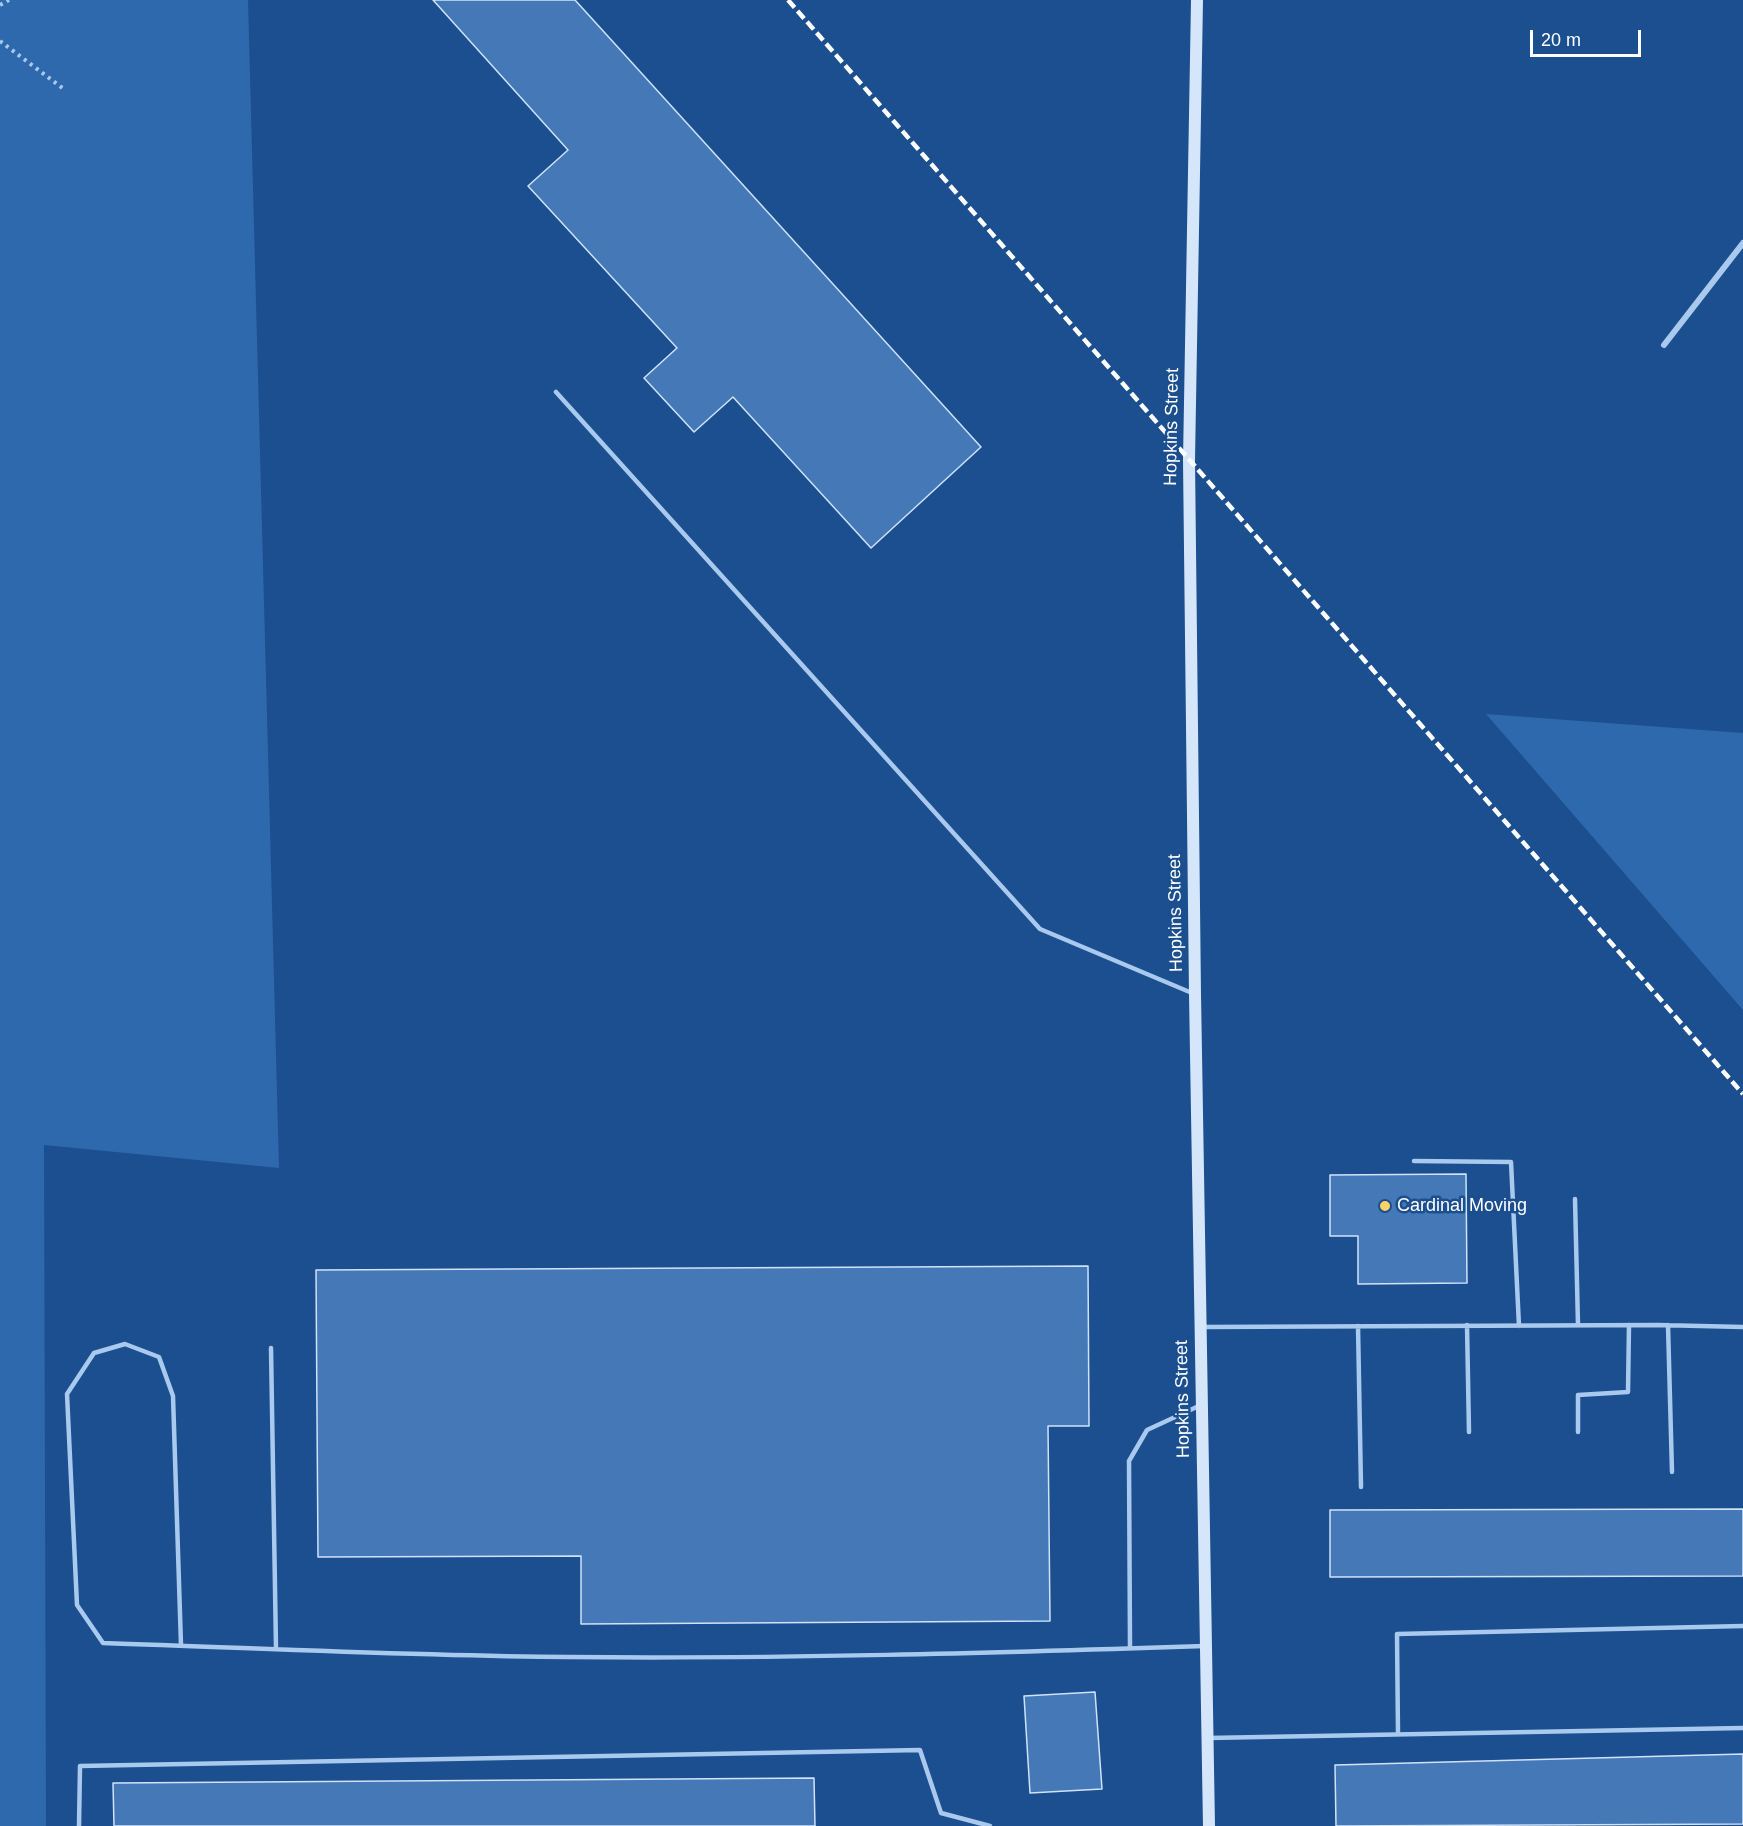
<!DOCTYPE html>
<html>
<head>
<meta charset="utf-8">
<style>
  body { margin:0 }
  #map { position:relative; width:1743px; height:1826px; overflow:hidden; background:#1b4f8f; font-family:Arial,sans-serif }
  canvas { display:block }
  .scale { position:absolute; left:1530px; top:30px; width:111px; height:27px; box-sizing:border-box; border:3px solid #fff; border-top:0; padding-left:8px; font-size:18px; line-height:21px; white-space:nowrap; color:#fff; -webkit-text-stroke:4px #1b4f8f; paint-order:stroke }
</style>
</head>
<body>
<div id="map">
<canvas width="1743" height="1826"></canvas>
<div class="scale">20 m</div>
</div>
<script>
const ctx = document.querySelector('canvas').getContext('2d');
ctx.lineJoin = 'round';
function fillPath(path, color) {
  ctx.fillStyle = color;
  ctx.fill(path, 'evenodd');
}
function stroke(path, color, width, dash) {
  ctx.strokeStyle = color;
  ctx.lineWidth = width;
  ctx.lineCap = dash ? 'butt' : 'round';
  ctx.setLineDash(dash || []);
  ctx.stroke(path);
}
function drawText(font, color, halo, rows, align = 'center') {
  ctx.font = font + ' Arial,sans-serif';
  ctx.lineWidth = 5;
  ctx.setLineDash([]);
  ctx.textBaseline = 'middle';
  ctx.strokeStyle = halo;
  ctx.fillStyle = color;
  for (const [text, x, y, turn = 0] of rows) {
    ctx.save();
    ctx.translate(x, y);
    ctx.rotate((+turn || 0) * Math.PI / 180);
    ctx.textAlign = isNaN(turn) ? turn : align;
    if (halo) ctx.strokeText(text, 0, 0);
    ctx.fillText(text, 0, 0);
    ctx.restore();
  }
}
fillPath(new Path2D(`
  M0 0H248L279 1168 44 1145 46 1826H0Z
  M1486 714 1743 733V1010Z`), '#2e69ad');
const building = new Path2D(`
  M433 0H575L981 447 871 548 733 397 694 432 644 378 677 348 528 186 568 150Z
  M1466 1174 1467 1283 1358 1284V1236H1330V1175Z
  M1088 1266 1089 1426H1048L1050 1621 581 1624V1556L318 1557 316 1270Z
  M1743 1509V1576L1330 1577V1510Z
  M1095 1692 1102 1789 1030 1793 1024 1696Z
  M1743 1754V1824L1336 1826 1335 1765Z
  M814 1778 815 1826H114L113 1783Z`);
fillPath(building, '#4478b7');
stroke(building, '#cfe3fa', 1.5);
stroke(new Path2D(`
  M0 5 9 0
  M0 41 65 90`), '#a9c9ee', 4, [3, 4.5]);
stroke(new Path2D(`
  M556 392 1040 929 1192 993
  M1414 1161 1511 1162 1519 1326
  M1575 1199 1578 1325
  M1467 1325 1469 1432
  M1668 1325 1672 1472
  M1358 1326 1361 1487
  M1203 1327 1658 1325 1743 1327
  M271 1348 276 1648
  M1578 1432V1395L1628 1392 1629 1325
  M181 1645 173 1396 159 1357 125 1344 94 1353 67 1394 77 1605 103 1643C258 1648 413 1656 568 1657 781 1659 993 1653 1205 1646
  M1130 1648 1129 1461 1147 1430 1201 1405
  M1398 1734 1397 1634 1743 1626
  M1208 1738 1743 1728
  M79 1826 80 1766 920 1750 941 1813 990 1826`), '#a9c9ee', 4.5);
stroke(new Path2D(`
  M1664 345 1743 243`), '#a9c9ee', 6);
stroke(new Path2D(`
  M1197 0 1189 460 1195 994 1209 1826`), '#d6e6fa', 12);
stroke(new Path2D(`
  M788 0 1743 1094`), '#fff', 4.5, [10, 4.5]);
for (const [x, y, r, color] of [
  [1385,1206,6,"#ffd166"]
]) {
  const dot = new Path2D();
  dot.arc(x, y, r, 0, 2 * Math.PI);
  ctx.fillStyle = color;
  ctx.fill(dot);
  stroke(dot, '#1b4f8f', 2);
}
drawText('18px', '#fff', '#1b4f8f', [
  ["Hopkins Street",1172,427,-89],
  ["Hopkins Street",1176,913,-91],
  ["Hopkins Street",1183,1399,-91]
]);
drawText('18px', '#fff', '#1b4f8f', [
  ["Cardinal Moving",1397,1206]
], 'left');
</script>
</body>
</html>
